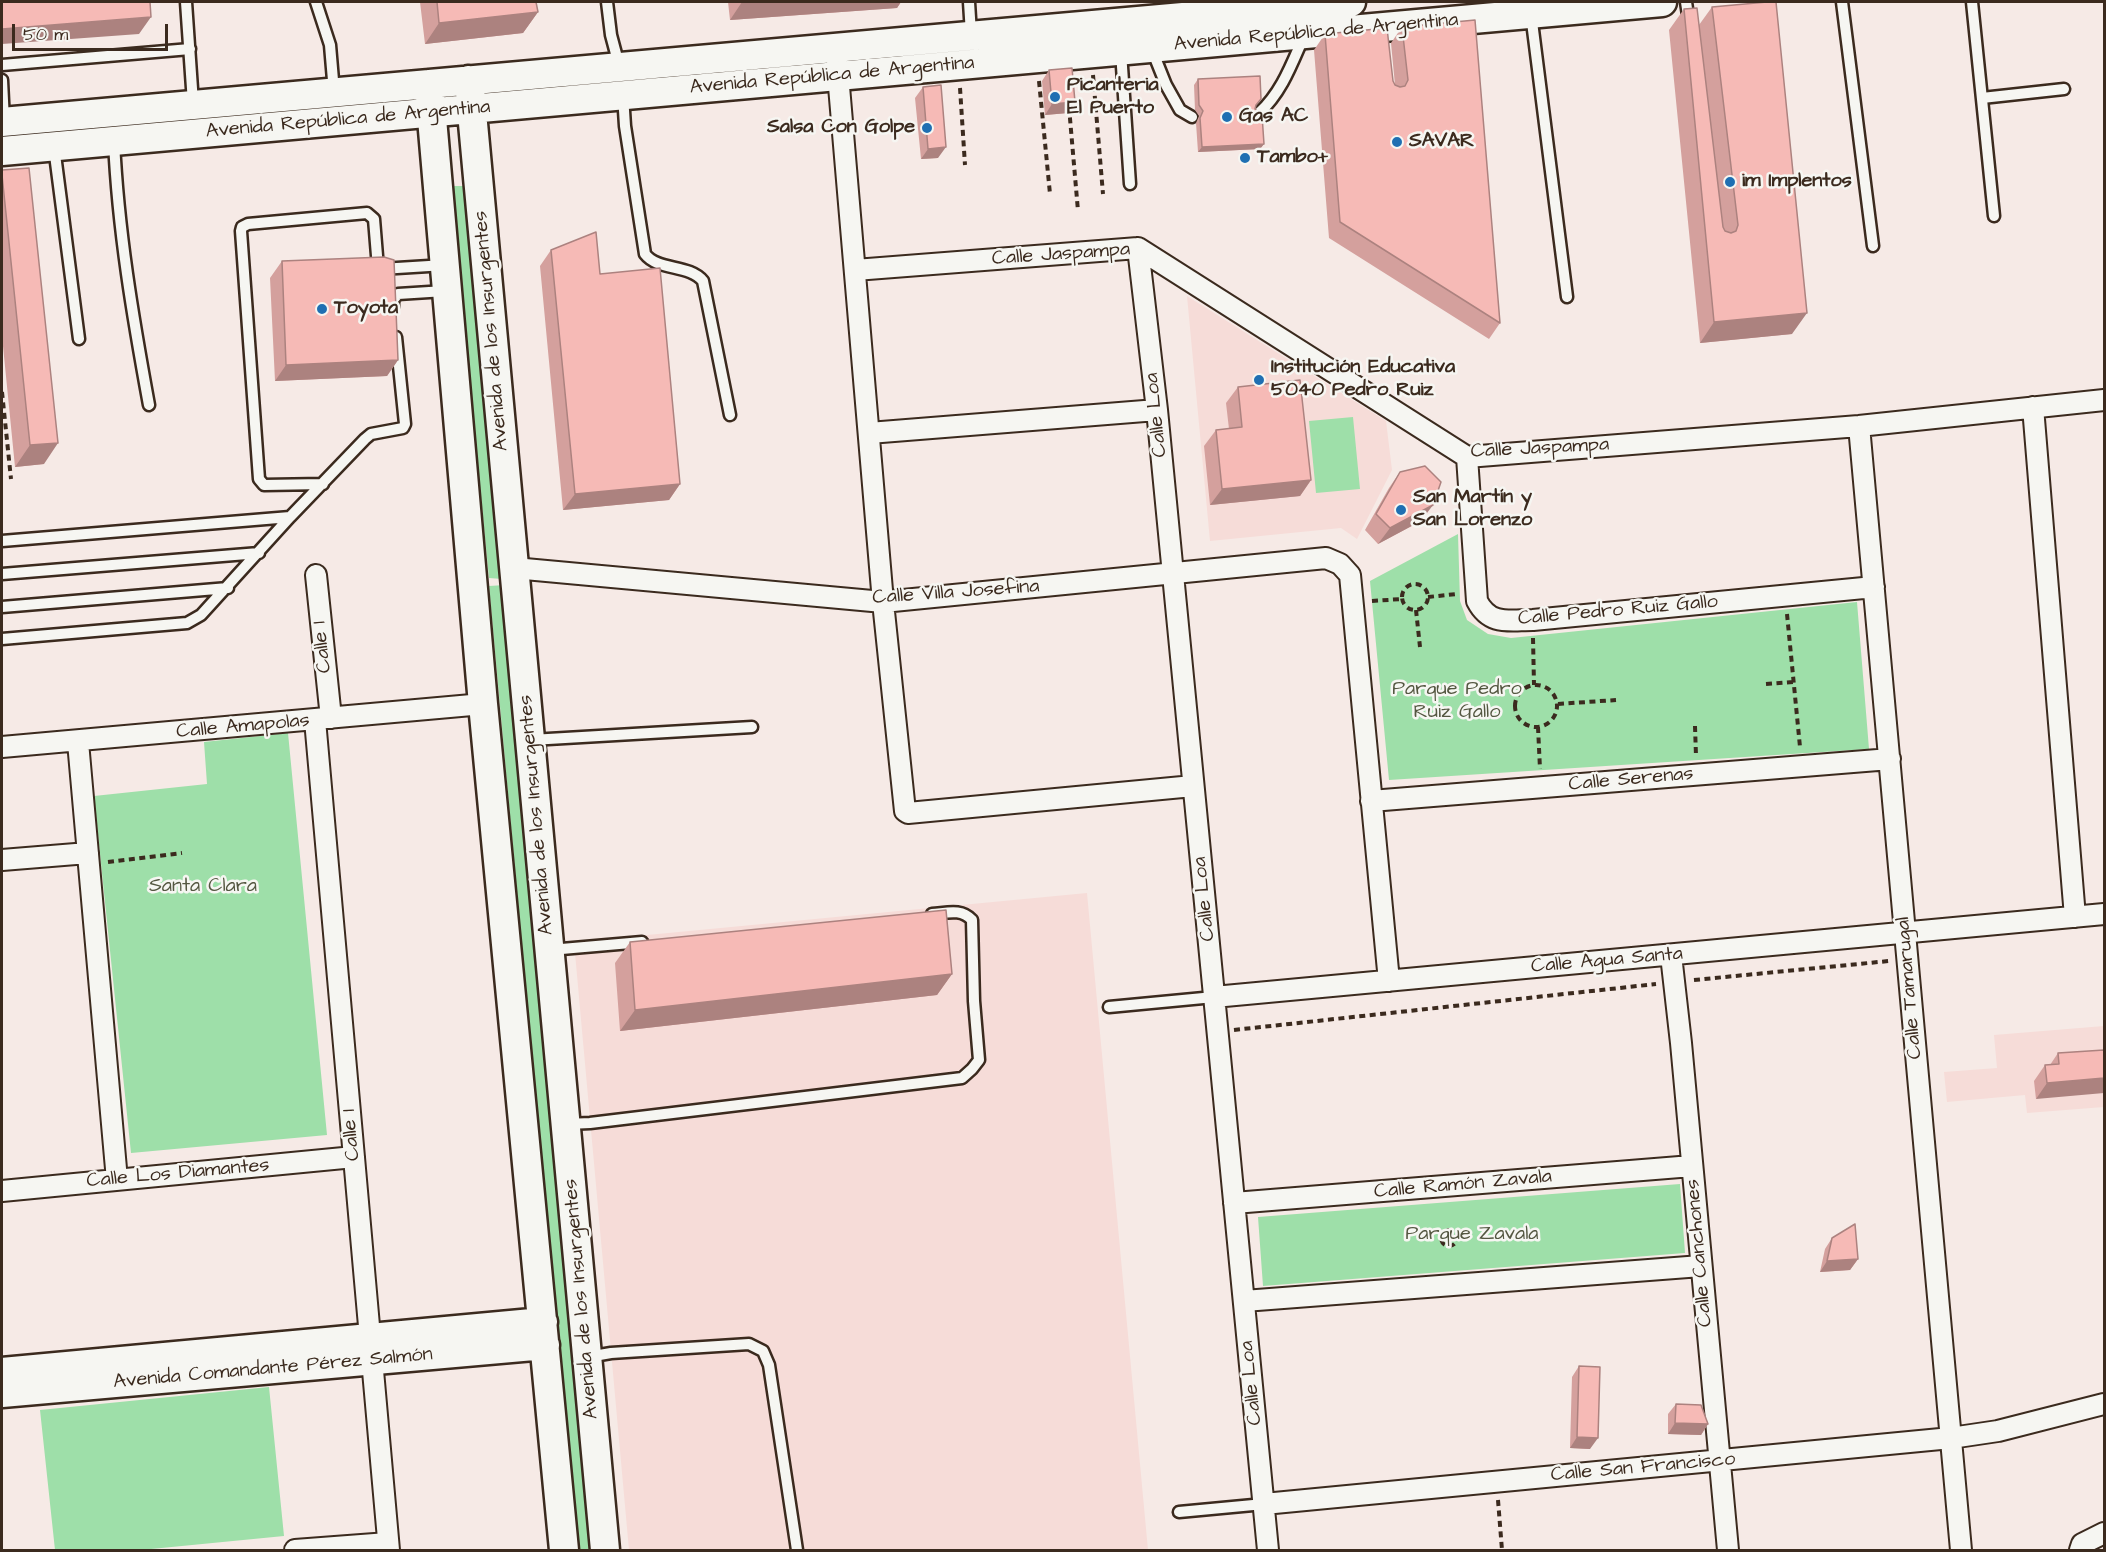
<!DOCTYPE html>
<html>
<head>
<meta charset="utf-8">
<style>
  body { margin:0 }
  #map { position:relative; width:2106px; height:1552px; overflow:hidden; background:#f6eae6; font-family:"Architects Daughter",sans-serif }
  canvas { display:block }
  .frame { position:absolute; inset:0; border:3px solid #3b2a1e; pointer-events:none }
  .scale { position:absolute; left:12px; top:24px; width:156px; height:27px; box-sizing:border-box; border:3px solid #3b2a1e; border-top:0; padding-left:8px; font-size:18px; line-height:21px; white-space:nowrap; color:#3b2a1e; -webkit-text-stroke:4px #f6f6f2; paint-order:stroke }
</style>
</head>
<body>
<div id="map">
<canvas width="2106" height="1552"></canvas>
<div class="frame"></div>
<div class="scale">50 m</div>
</div>
<script>
const ctx = document.querySelector('canvas').getContext('2d');
ctx.lineJoin = 'round';
function fillPath(path, color) {
  ctx.fillStyle = color;
  ctx.fill(path, 'evenodd');
}
function stroke(path, color, width, dash) {
  ctx.strokeStyle = color;
  ctx.lineWidth = width;
  ctx.lineCap = dash ? 'butt' : 'round';
  ctx.setLineDash(dash || []);
  ctx.stroke(path);
}
function drawText(font, color, halo, rows, align = 'center') {
  ctx.font = font + ' "Architects Daughter",sans-serif';
  ctx.lineWidth = 5;
  ctx.setLineDash([]);
  ctx.textBaseline = 'middle';
  ctx.strokeStyle = halo;
  ctx.fillStyle = color;
  for (const [text, x, y, turn = 0] of rows) {
    ctx.save();
    ctx.translate(x, y);
    ctx.rotate((+turn || 0) * Math.PI / 180);
    ctx.textAlign = isNaN(turn) ? turn : align;
    if (halo) ctx.strokeText(text, 0, 0);
    ctx.fillText(text, 0, 0);
    ctx.restore();
  }
}
fillPath(new Path2D(`
  M1187 296 1386 421 1392 470 1357 539 1341 528 1210 541Z
  M1087 893 1148 1550H629L574 942Z
  M2104 1026V1107L2027 1113 2025 1095 1947 1102 1944 1072 1997 1068 1994 1035Z`), '#f6dcd8');
fillPath(new Path2D(`
  M450 186H466L502 579 489 578Z
  M1353 417 1360 489 1316 493 1309 421Z
  M1458 534 1460 601 1467 620 1488 634 1511 638 1857 602 1869 749 1389 780 1370 581Z
  M505 585 595 1550H577L489 586Z
  M288 733 327 1135 131 1153 94 796 207 784 204 742Z
  M1680 1184 1685 1253 1263 1286 1258 1217Z
  M269 1387 284 1536 141 1550H55L40 1410Z`), '#9edfa9');
const service = new Path2D(`
  M186 2 193 103
  M316 2 330 45 334 92
  M607 2 611 35 619 65
  M969 2 971 34
  M1686 2 1689 22
  M1842 2 1873 246
  M1972 2 1994 216
  M1531 14 1567 297
  M1152 50 1166 85 1180 110 1192 117
  M1121 52 1130 184
  M2 65 190 49
  M2 80 4 121
  M623 95 625 126 645 254C658 271 689 264 703 281L730 415
  M1982 98 2064 89
  M1259 113C1282 92 1292 63 1304 36
  M114 141C118 230 133 318 149 405
  M54 147 79 339
  M393 307V300L398 294 445 291
  M323 484 264 485 259 479 241 231 242 227 248 224 367 213 374 219 378 268 381 269 445 265
  M2 541 290 517
  M2 574 259 553
  M2 607 228 588
  M2 639 187 623 201 615 290 517 365 439 371 434 403 428 405 424 396 337
  M531 740 752 727
  M550 950 642 942
  M1109 1007 1214 997
  M568 1124 590 1123 962 1078 972 1069 979 1060 974 1001 972 920C961 908 947 913 932 914
  M588 1357 611 1353 749 1344 763 1351 769 1365 797 1550
  M1179 1512 1264 1504`);
const minor = new Path2D(`
  M837 63 883 602 905 811 908 813 1193 786
  M1138 248 1157 410 1268 1550
  M855 270 1138 248 1467 457 1859 426 2104 400
  M2033 407 2075 917
  M1859 426 1961 1550
  M869 433 1157 410
  M1467 457 1477 601C1490 626 1509 620 1533 620L1874 587
  M514 568 883 602 1326 558 1340 564 1350 575 1389 981
  M316 575 331 718
  M315 720 389 1550
  M78 742 117 1180
  M2 747 483 704
  M1371 801 1890 759
  M2 860 88 853
  M1671 955 1681 1043 1728 1550
  M1214 997 2104 914
  M2 1191 354 1157
  M1234 1203 1692 1166
  M1244 1301 1701 1266
  M1264 1504 1951 1438 1998 1431 2104 1404
  M295 1550 388 1543
  M2080 1550 2082 1544 2104 1533`);
const secondary = new Path2D(`
  M469 80 605 1550
  M429 84 483 704 564 1550
  M2 122 1351 2
  M2 151 1662 2
  M2 1372 543 1322
  M2 1393 545 1345`);
stroke(service, '#3b2a1e', 15);
stroke(minor, '#3b2a1e', 24);
stroke(secondary, '#3b2a1e', 33);
stroke(new Path2D(`
  M1093 75 1103 194
  M1039 81 1050 194
  M960 88 965 165
  M1069 107 1078 211
  M2 392 11 479
  M1402 597a13 13 0 1 1 26 0a13 13 0 1 1-26 0Z
  M1428 597 1457 594
  M1372 601 1402 599
  M1416 610 1420 647
  M1787 614 1800 747
  M1533 638 1534 685
  M1766 684 1794 682
  M1515 706a21 21 0 1 1 42 0a21 21 0 1 1-42 0Z
  M1558 704 1616 700
  M1695 726 1696 756
  M1538 727 1540 769
  M108 862 182 853
  M1694 980 1889 961
  M1234 1030 1656 984
  M1441 1238a8 8 0 1 1 16 0a8 8 0 1 1-16 0Z
  M1498 1500 1502 1550`), '#3b2a1e', 4, [6, 4.5]);
stroke(service, '#f6f6f2', 10);
stroke(minor, '#f6f6f2', 20);
stroke(secondary, '#f6f6f2', 28);
fillPath(new Path2D(`
  M420 2H536L538 12 523 33 425 44Z
  M728 2H901L897 8 730 20Z
  M1712 7 1792 334 1700 343 1669 30 1684 9 1699 25Z
  M1402 27 1500 323 1489 339 1329 238 1314 50 1325 34 1393 81 1395 85 1391 43Z
  M1049 70 1068 113 1045 115 1042 81Z
  M1198 79 1256 106 1255 109 1264 144 1260 149 1198 152 1196 123 1199 116 1195 110 1194 85Z
  M923 87 938 158 921 159 915 98Z
  M2 170 44 464 15 467 2 336Z
  M551 250 600 274 680 484 669 500 563 510 540 266Z
  M282 261 398 360 387 376 275 381 270 278Z
  M1238 387 1311 480 1300 496 1210 505 1204 446 1216 430 1229 429 1226 403Z
  M1400 472 1421 521 1378 544 1365 530 1389 488Z
  M630 942 952 974 937 995 620 1031 615 963Z
  M2104 1050 2036 1099 2034 1081 2045 1065H2050L2058 1053Z
  M1832 1238 1858 1259 1850 1270 1820 1272 1825 1249Z
  M1579 1366 1590 1449 1570 1448 1572 1377Z
  M1676 1404 1708 1424 1701 1435 1668 1434V1414Z`), '#d4a09d');
fillPath(new Path2D(`
  M742 2H901L897 8 730 20Z
  M538 12 523 33 425 44 439 23Z
  M151 17 139 34 2 44V29Z
  M1075 102 1068 113 1045 115 1052 104Z
  M1264 144 1260 149 1198 152 1202 147Z
  M946 147 938 158 921 159 928 149Z
  M1807 313 1792 334 1700 343 1714 322Z
  M398 360 387 376 275 381 286 365Z
  M58 443 44 464 15 467 30 445Z
  M1311 480 1300 496 1210 505 1222 489Z
  M680 484 669 500 563 510 575 494Z
  M1433 505 1421 521 1378 544 1390 528Z
  M952 974 937 995 620 1031 635 1010Z
  M2104 1078V1093L2036 1099 2047 1083Z
  M1858 1259 1850 1270 1820 1272 1827 1261Z
  M1675 1423 1708 1424 1701 1435 1668 1434Z
  M1577 1437 1598 1438 1590 1449 1570 1448Z`), '#ac827f');
const building = new Path2D(`
  M2 2H150L151 17 2 29Z
  M437 2H536L538 12 439 23Z
  M1767 2H1776L1807 313 1714 322 1684 9 1697 8 1723 227 1725 231 1731 233 1736 231 1738 225 1712 7Z
  M1475 20 1500 323 1340 222 1325 34 1387 28 1393 81 1395 85 1400 87 1405 86 1408 80 1402 27Z
  M1072 68 1075 102 1052 104 1049 70Z
  M1260 76 1261 99 1256 105 1255 109 1262 115 1264 144 1202 147 1200 118 1203 111 1199 105 1198 79Z
  M941 85 946 147 928 149 923 87Z
  M29 168 58 443 30 445 2 175V170Z
  M596 232 600 274 660 268 680 484 575 494 551 250Z
  M384 257 394 260 398 360 286 365 282 261Z
  M1300 380 1311 480 1222 489 1216 430 1242 427 1238 387Z
  M1425 466 1441 482 1433 505 1390 528 1376 514 1400 472Z
  M946 910 952 974 635 1010 630 942Z
  M2104 1050V1078L2047 1083 2045 1065 2059 1064 2058 1053Z
  M1855 1224 1858 1259 1827 1261 1832 1238Z
  M1579 1366 1600 1367 1598 1438 1577 1437Z
  M1676 1404 1701 1405 1708 1424 1675 1423Z`);
fillPath(building, '#f6bab6');
stroke(building, '#ac827f', 1.5);
for (const [x, y, r, color] of [
  [1055,97,6,"#1f6fb2"],
  [1227,117,6,"#1f6fb2"],
  [927,128,6,"#1f6fb2"],
  [1397,142,6,"#1f6fb2"],
  [1245,158,6,"#1f6fb2"],
  [1730,182,6,"#1f6fb2"],
  [322,309,6,"#1f6fb2"],
  [1259,380,6,"#1f6fb2"],
  [1401,510,6,"#1f6fb2"]
]) {
  const dot = new Path2D();
  dot.arc(x, y, r, 0, 2 * Math.PI);
  ctx.fillStyle = color;
  ctx.fill(dot);
  stroke(dot, '#f6f6f2', 2);
}
drawText('20px', '#3b2a1e', '#f6f6f2', [
  ["Avenida República de Argentina",1316,33,-5],
  ["Avenida República de Argentina",832,76,-5],
  ["Avenida República de Argentina",348,120,-5],
  ["Calle Jaspampa",1061,255,-4],
  ["Avenida de los Insurgentes",492,331,-95],
  ["Calle Loa",1157,415,-96],
  ["Calle Jaspampa",1540,449,-3],
  ["Calle Villa Josefina",956,593,-4],
  ["Calle Pedro Ruiz Gallo",1618,611,-5],
  ["Calle 1",323,647,-96],
  ["Calle Amapolas",243,727,-5],
  ["Calle Serenas",1631,780,-5],
  ["Avenida de los Insurgentes",537,815,-95],
  ["Calle Loa",1205,899,-96],
  ["Calle Agua Santa",1607,961,-5],
  ["Calle Tamarugal",1910,988,-95],
  ["Calle 1",352,1135,-95],
  ["Calle Los Diamantes",178,1174,-5],
  ["Calle Ramón Zavala",1463,1185,-5],
  ["Calle Canchones",1700,1253,-95],
  ["Avenida de los Insurgentes",582,1299,-95],
  ["Avenida Comandante Pérez Salmón",273,1369,-5],
  ["Calle Loa",1252,1383,-96],
  ["Calle San Francisco",1643,1468,-5]
]);
drawText('bold 20px', '#3b2a1e', '#f6f6f2', [
  ["Picanteria",1067,86],
  ["El Puerto",1067,109],
  ["Gas AC",1239,117],
  ["Salsa Con Golpe",915,128,"right"],
  ["SAVAR",1409,142],
  ["Tambo+",1257,158],
  ["im Implentos",1742,182],
  ["Toyota",334,309],
  ["Institución Educativa",1271,368],
  ["5040 Pedro Ruiz",1271,391],
  ["San Martín y",1413,498],
  ["San Lorenzo",1413,521]
], 'left');
drawText('20px', '#545741', '#f6f6f2', [
  ["Parque Pedro",1457,690],
  ["Ruiz Gallo",1457,713],
  ["Santa Clara",203,887],
  ["Parque Zavala",1472,1235]
]);
</script>
</body>
</html>
